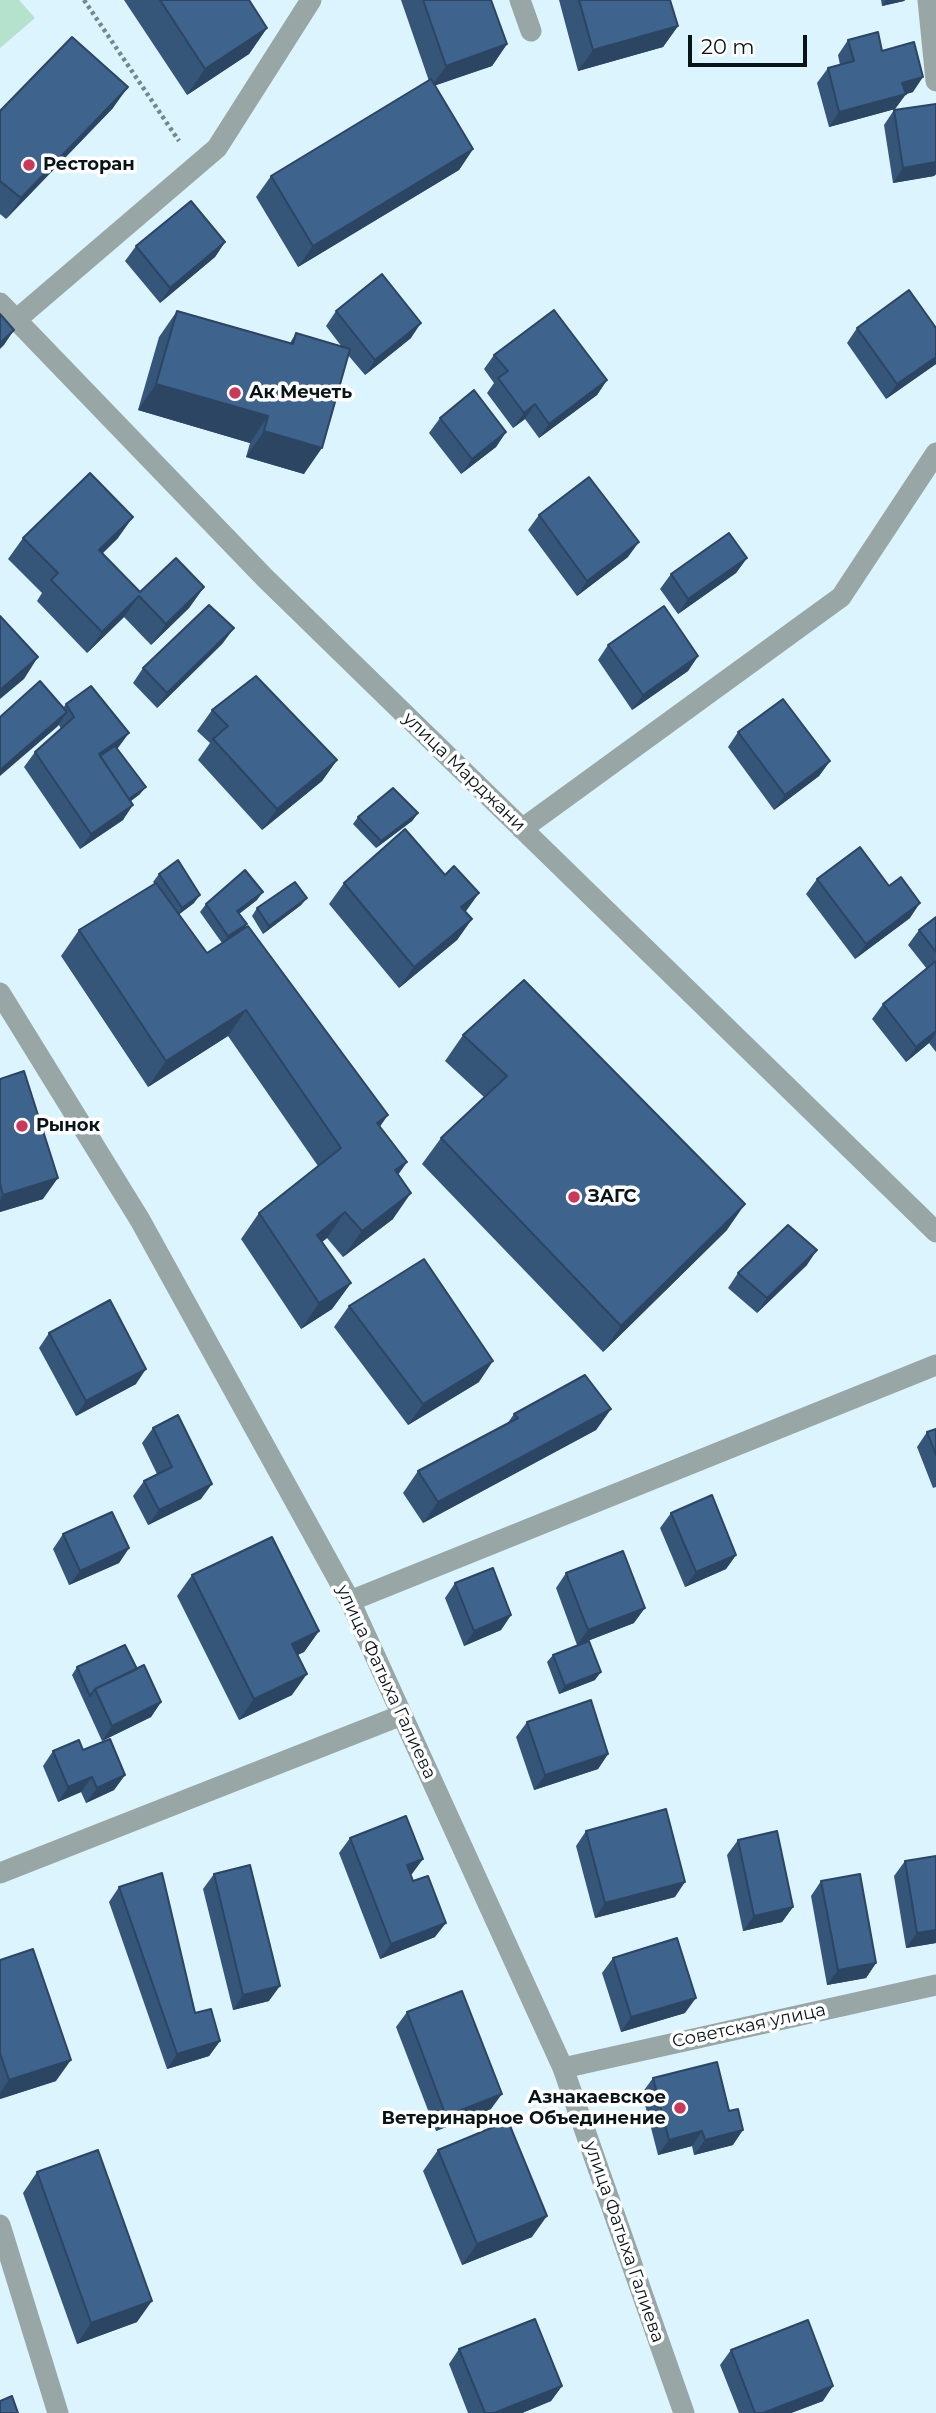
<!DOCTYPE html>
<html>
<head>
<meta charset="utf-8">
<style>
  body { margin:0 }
  #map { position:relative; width:936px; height:2413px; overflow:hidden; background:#dcf4fe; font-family:Montserrat,sans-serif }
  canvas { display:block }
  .scale { position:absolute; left:688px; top:35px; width:119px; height:32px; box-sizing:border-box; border:4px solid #091418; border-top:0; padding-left:9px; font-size:21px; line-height:24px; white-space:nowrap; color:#091418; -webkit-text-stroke:5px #fff; paint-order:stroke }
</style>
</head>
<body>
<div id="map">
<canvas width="936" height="2413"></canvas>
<div class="scale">20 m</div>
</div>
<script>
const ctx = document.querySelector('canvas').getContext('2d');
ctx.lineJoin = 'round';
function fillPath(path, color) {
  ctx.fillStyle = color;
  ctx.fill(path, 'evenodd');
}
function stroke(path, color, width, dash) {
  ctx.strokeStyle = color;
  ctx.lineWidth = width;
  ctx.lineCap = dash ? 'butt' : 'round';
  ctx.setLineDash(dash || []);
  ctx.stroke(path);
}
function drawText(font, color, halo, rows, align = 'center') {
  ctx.font = font + ' Montserrat,sans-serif';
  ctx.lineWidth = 7;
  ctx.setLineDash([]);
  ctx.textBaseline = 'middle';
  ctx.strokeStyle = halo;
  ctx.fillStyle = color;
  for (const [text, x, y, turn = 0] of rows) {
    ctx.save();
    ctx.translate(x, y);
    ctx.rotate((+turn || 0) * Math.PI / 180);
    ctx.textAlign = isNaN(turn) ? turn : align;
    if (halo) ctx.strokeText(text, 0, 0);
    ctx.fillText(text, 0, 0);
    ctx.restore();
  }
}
fillPath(new Path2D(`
  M0 0H19L35 18 0 48Z`), '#b4e2cc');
stroke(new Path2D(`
  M84 0 179 141`), '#75878e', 4.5, [3.5, 3.5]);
stroke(new Path2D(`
  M520 0 531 31
  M16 320 217 148 311 0`), '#98a7a6', 21);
stroke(new Path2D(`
  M928 0 936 81
  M0 303 265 578 936 1232
  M522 829 841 597 936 453
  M0 993 140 1220 350 1601 563 2068 684 2413
  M350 1601 936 1365
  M0 1873 402 1715
  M563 2068 936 1985
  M0 2225 58 2413`), '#98a7a6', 21);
fillPath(new Path2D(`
  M124 0H249L267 28 249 54 187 95Z
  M401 0H491L507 44 492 66 435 85 473 149 459 170 298 267 256 197 271 176 429 81Z
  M559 0H670L678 26 663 47 578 71Z
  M881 0H905L904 1 882 6Z
  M848 40 882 51 913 92 906 94 895 109 829 127 817 83 828 68 840 65 838 55Z
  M936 104V174L934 176 893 183 884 125 894 110Z
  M113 108 6 219 0 214V111Z
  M225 242 215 257 160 303 125 261 136 246Z
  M177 311 290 343 296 333 342 347 326 326 336 311 411 338 365 375 348 355 304 474 246 457 250 443 138 410 159 337Z
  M857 328H936V364L886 399 847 343Z
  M494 355 607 380 597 395 539 438 525 419 513 428 487 393 494 383 484 369Z
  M440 418 506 432 496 447 461 474 429 433Z
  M539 515 628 557 577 596 528 530Z
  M23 538H118L102 554 140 592 204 587 189 608 151 645 124 617 87 653 37 601 42 593 8 559Z
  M747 558 736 573 678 614 660 589 671 574Z
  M223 643 157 708 133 683 143 668Z
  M608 645 698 656 688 671 632 710 598 660Z
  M66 704 117 749 140 794 131 801 123 820 80 849 24 767 35 752 61 729 59 725 57 727 63 708Z
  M212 710 337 760 322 781 262 830 198 760 210 743 197 731Z
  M738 732 830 761 819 776 774 810 728 747Z
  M418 813 412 821 376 848 353 824 358 817Z
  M159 874 194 903 179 914 207 953 222 943 200 912 206 904 257 900 239 914 247 924 244 929 380 1127 407 1162 398 1175 393 1219 343 1257 327 1238 322 1242 351 1283 332 1309 301 1329 241 1239 259 1213 318 1166 228 1036 148 1087 61 956 79 930 155 884 153 882Z
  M817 879 910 918 855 959 806 894Z
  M344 883 479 893 465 911 472 919 457 940 399 988 329 904Z
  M307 898 301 905 263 934 252 916 257 908Z
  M936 917V1052L929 1043 906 1062 872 1019 883 1004 927 969 908 945 919 930Z
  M463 1035 727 1230 603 1352 422 1164 441 1138 484 1097 445 1061Z
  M0 1079 43 1199 0 1212Z
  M807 1265 757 1313 728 1288 738 1273Z
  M349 1306 479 1382 408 1425 334 1327Z
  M49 1333 136 1384 76 1416 39 1348Z
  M611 1409 596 1430 423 1523 403 1493 418 1471 507 1424 514 1414Z
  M153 1428 201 1499 148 1525 133 1496 144 1481 157 1474 142 1443Z
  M936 1429V1487L933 1488 917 1447 927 1432Z
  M671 1513 736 1555 726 1569 685 1587 660 1528Z
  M63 1534 129 1548 119 1563 69 1585 53 1549Z
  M566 1573 634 1623 577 1645 556 1588Z
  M192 1575 319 1631 304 1652 297 1655 292 1695 239 1720 177 1596Z
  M455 1583 511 1615 501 1630 464 1646 445 1598Z
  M553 1655 595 1680 559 1694 547 1662Z
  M77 1667 137 1669 161 1702 151 1717 102 1741 72 1675Z
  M527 1722 608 1754 598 1769 534 1790 516 1737Z
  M83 1750 125 1775 114 1790 86 1803 81 1792 58 1802 43 1766 53 1751Z
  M586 1831 675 1897 595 1918 576 1846Z
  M350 1838 412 1874H411L435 1937 380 1959 339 1853Z
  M738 1840 793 1907 782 1922 743 1931 727 1855Z
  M905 1861 936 1943 906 1948 894 1876Z
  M214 1874 269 2001 233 2010 203 1889Z
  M821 1881 876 1963 866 1978 827 1985 811 1896Z
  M119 1887 195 2013 220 2041 209 2056 167 2069 109 1902Z
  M613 1958 685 2013 621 2032 602 1973Z
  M0 1960 56 2081 0 2099Z
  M407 2012 491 2109 436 2131 396 2027Z
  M653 2078 733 2145 694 2155 692 2146 658 2155 642 2093Z
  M438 2150 532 2237 462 2265 423 2171Z
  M37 2172 137 2322 77 2344 23 2193Z
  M459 2349 562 2386 551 2401 522 2413H468L449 2364Z
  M731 2350 823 2401 791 2413H739L720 2365Z`), '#355579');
fillPath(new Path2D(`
  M886 0H905L904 1 882 6Z
  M678 26 663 47 578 71 593 50Z
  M267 28 249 54 187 95 205 69Z
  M507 44 492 66 431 87 446 66Z
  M923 77 913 92 892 98 902 83Z
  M128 87 113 108 6 219 21 198Z
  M906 94 895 109 829 127 839 112Z
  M473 149 459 170 298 267 313 246Z
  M936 162V174L934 176 893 183 903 168Z
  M225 242 215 257 160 303 170 288Z
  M421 323 411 338 365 375 375 360Z
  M14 330 4 345 0 349V343Z
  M936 357V364L886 399 897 384Z
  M607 380 597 395 539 438 549 424Z
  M156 384 268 416 250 443 138 410Z
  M535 404 525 419 513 428 524 413Z
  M264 431 322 448 304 474 246 457Z
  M506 432 496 447 461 474 472 459Z
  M133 517 118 538 84 571 99 550Z
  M639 542 628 557 577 596 587 581Z
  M747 558 736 573 678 614 688 599Z
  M204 587 189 608 151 645 166 624Z
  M139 596 124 617 87 653 102 632Z
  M234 628 223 643 157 708 167 693Z
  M698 656 688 671 632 710 643 695Z
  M38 657 24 679 0 699V690Z
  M67 712 57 727 0 776V770Z
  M129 733 118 748 96 764 99 754Z
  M337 760 322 781 262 830 277 809Z
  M830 761 819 776 774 810 785 795Z
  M146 787 140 794 117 811 123 803Z
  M133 805 123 820 80 849 91 834Z
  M418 813 412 821 376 848 381 841Z
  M263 892 257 900 232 919 237 911Z
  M479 893 464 914 461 907Z
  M200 895 194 903 177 916 182 908Z
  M307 898 301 905 263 934 269 926Z
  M920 903 910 918 855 959 866 944Z
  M472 919 457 940 399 988 414 967Z
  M247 924 242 932 223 944 228 936Z
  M246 1010 228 1036 148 1087 166 1061Z
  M936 1031V1033L929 1043 906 1062 916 1047Z
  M388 1115 370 1141 377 1123Z
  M407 1162 388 1188 395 1170Z
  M58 1178 43 1199 0 1212V1200L3 1195Z
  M411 1193 393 1219 343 1257 362 1231Z
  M745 1204 727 1230 603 1352 621 1326Z
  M345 1212 327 1238 299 1261 317 1235Z
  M817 1250 807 1265 757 1313 767 1298Z
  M351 1283 332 1309 301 1329 319 1303Z
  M493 1361 479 1382 408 1425 423 1404Z
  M146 1369 136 1384 76 1416 86 1401Z
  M611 1409 596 1430 423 1523 438 1502Z
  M212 1484 201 1499 148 1525 159 1510Z
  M129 1548 119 1563 69 1585 80 1571Z
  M736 1555 726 1569 685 1587 696 1572Z
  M645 1608 634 1623 577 1645 588 1630Z
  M511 1615 501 1630 464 1646 474 1631Z
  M319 1631 304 1652 277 1665 292 1644Z
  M601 1672 595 1680 559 1694 565 1686Z
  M307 1674 292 1695 239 1720 254 1699Z
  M161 1702 151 1717 102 1741 112 1726Z
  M608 1754 598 1769 534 1790 545 1775Z
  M125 1775 114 1790 86 1803 97 1788Z
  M92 1777 81 1792 58 1802 68 1787Z
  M423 1859 412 1874 397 1880 407 1865Z
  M685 1882 675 1897 595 1918 605 1903Z
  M793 1907 782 1922 743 1931 754 1916Z
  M446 1923 435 1937 380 1959 391 1944Z
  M936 1930V1943L906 1948 917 1933Z
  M876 1963 866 1978 827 1985 838 1970Z
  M280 1986 269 2001 233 2010 243 1995Z
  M696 1998 685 2013 621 2032 631 2017Z
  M220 2041 209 2056 167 2069 177 2054Z
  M71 2060 56 2081 0 2099V2093L9 2080Z
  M502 2094 491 2109 436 2131 446 2116Z
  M743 2130 733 2145 694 2155 705 2140Z
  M702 2131 692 2146 658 2155 669 2140Z
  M547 2216 532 2237 462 2265 477 2244Z
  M152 2301 137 2322 77 2344 91 2323Z
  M562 2386 551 2401 522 2413H494Z
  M833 2386 823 2401 791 2413H763Z`), '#2b4563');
const building = new Path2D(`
  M160 0H249L267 28 205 69Z
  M423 0H491L507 44 446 66Z
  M579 0H670L678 26 593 50Z
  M878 32 882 51 914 42 923 77 902 83 906 94 839 112 828 68 854 61 848 40Z
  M72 37 128 87 21 198 0 181V111Z
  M431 79 473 149 313 246 271 176Z
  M936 104V162L903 168 894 110Z
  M191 201 225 242 170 288 136 246Z
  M382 274 421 323 375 360 336 311Z
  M909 290 936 328V357L897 384 857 328Z
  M554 310 607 380 549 424 535 404 524 413 498 378 508 371 494 355Z
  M177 311 293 344 296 333 350 349 322 448 264 431 268 416 156 384Z
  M0 314 14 330 0 343Z
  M474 390 506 432 472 459 440 418Z
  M90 473 133 517 99 550 140 592 176 558 204 587 166 624 139 596 102 632 51 580 58 573 23 538Z
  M589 477 639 542 587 581 539 515Z
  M729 533 747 558 688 599 671 574Z
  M209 605 234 628 167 693 143 668Z
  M664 606 698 656 643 695 608 645Z
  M0 616 38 657 0 690Z
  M256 676 337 760 277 809 213 739 228 726 212 710Z
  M40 681 67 712 0 770V717Z
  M91 686 129 733 99 754 133 805 91 834 35 752 74 717 66 704Z
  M783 699 830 761 785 795 738 732Z
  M115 746 146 787 129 799 100 756Z
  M393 788 418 813 381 841 358 817Z
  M405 829 445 875 454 866 479 893 461 907 472 919 414 967 344 883Z
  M860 847 889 886 901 877 920 903 866 944 817 879Z
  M178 860 200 895 182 908 159 874Z
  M245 870 263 892 237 911 247 924 228 936 206 904Z
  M295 882 307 898 269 926 257 908Z
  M156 883 207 953 248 926 388 1115 377 1123 407 1162 395 1170 411 1193 362 1231 345 1212 317 1235 351 1283 319 1303 259 1213 341 1148 246 1010 166 1061 79 930Z
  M936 917V952L919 930Z
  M936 961V1031L916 1047 883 1004Z
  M524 980 745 1204 621 1326 441 1138 507 1076 463 1035Z
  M24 1071 58 1178 3 1195 0 1184V1079Z
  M788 1225 817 1250 767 1298 738 1273Z
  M424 1259 493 1361 423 1404 349 1306Z
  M110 1300 146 1369 86 1401 49 1333Z
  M585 1375 611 1409 438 1502 418 1471 518 1418 514 1414Z
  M178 1415 212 1484 159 1510 144 1481 172 1467 153 1428Z
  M936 1429V1455L927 1432Z
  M712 1495 736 1555 696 1572 671 1513Z
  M112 1512 129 1548 80 1571 63 1534Z
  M272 1537 319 1631 292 1644 307 1674 254 1699 192 1575Z
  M623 1551 645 1608 588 1630 566 1573Z
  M493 1568 511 1615 474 1631 455 1583Z
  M589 1641 601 1672 565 1686 553 1655Z
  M125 1645 137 1669 95 1689 90 1696 77 1667Z
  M144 1665 161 1702 112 1726 95 1689Z
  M591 1700 608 1754 545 1775 527 1722Z
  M110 1739 125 1775 97 1788 92 1777 68 1787 53 1751 79 1740 83 1750Z
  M666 1809 685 1882 605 1903 586 1831Z
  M406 1816 423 1859 407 1865 413 1881 428 1876 446 1923 391 1944 350 1838Z
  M777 1831 793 1907 754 1916 738 1840Z
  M936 1856V1930L917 1933 905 1861Z
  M250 1865 280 1986 243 1995 214 1874Z
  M162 1873 195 2013 211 2009 220 2041 177 2054 119 1887Z
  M860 1874 876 1963 838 1970 821 1881Z
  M677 1938 696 1998 631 2017 613 1958Z
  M33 1949 71 2060 9 2080 0 2053V1960Z
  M462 1991 502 2094 446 2116 407 2012Z
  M717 2062 729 2111 738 2109 743 2130 705 2140 702 2131 669 2140 653 2078Z
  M508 2121 547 2216 477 2244 438 2150Z
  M98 2150 152 2301 91 2323 37 2172Z
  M535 2319 562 2386 494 2413H485L459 2349Z
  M808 2320 833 2386 763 2413H755L731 2350Z
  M12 2396 18 2413H0V2401Z`);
fillPath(building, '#3e638d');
stroke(building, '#2b4563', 2);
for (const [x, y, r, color] of [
  [29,165,7,"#c9395c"],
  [235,393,7,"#c9395c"],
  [22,1126,7,"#c9395c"],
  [574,1197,7,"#c9395c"],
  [680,2108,7,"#c9395c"]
]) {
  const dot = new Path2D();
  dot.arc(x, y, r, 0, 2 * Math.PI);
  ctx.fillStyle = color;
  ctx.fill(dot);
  stroke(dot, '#fff', 2.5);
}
drawText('bold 18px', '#091418', '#fff', [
  ["Ресторан",43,165],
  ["Ак Мечеть",249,393],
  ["Рынок",36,1126],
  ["ЗАГС",588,1197],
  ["Азнакаевское",666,2098,"right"],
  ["Ветеринарное Объединение",666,2119,"right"]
], 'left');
drawText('18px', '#091418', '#fff', [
  ["улица Марджани",464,772,44],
  ["улица Фатыха Галиева",386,1682,65],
  ["Советская улица",749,2026,-12],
  ["улица Фатыха Галиева",624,2242,71]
]);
</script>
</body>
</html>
